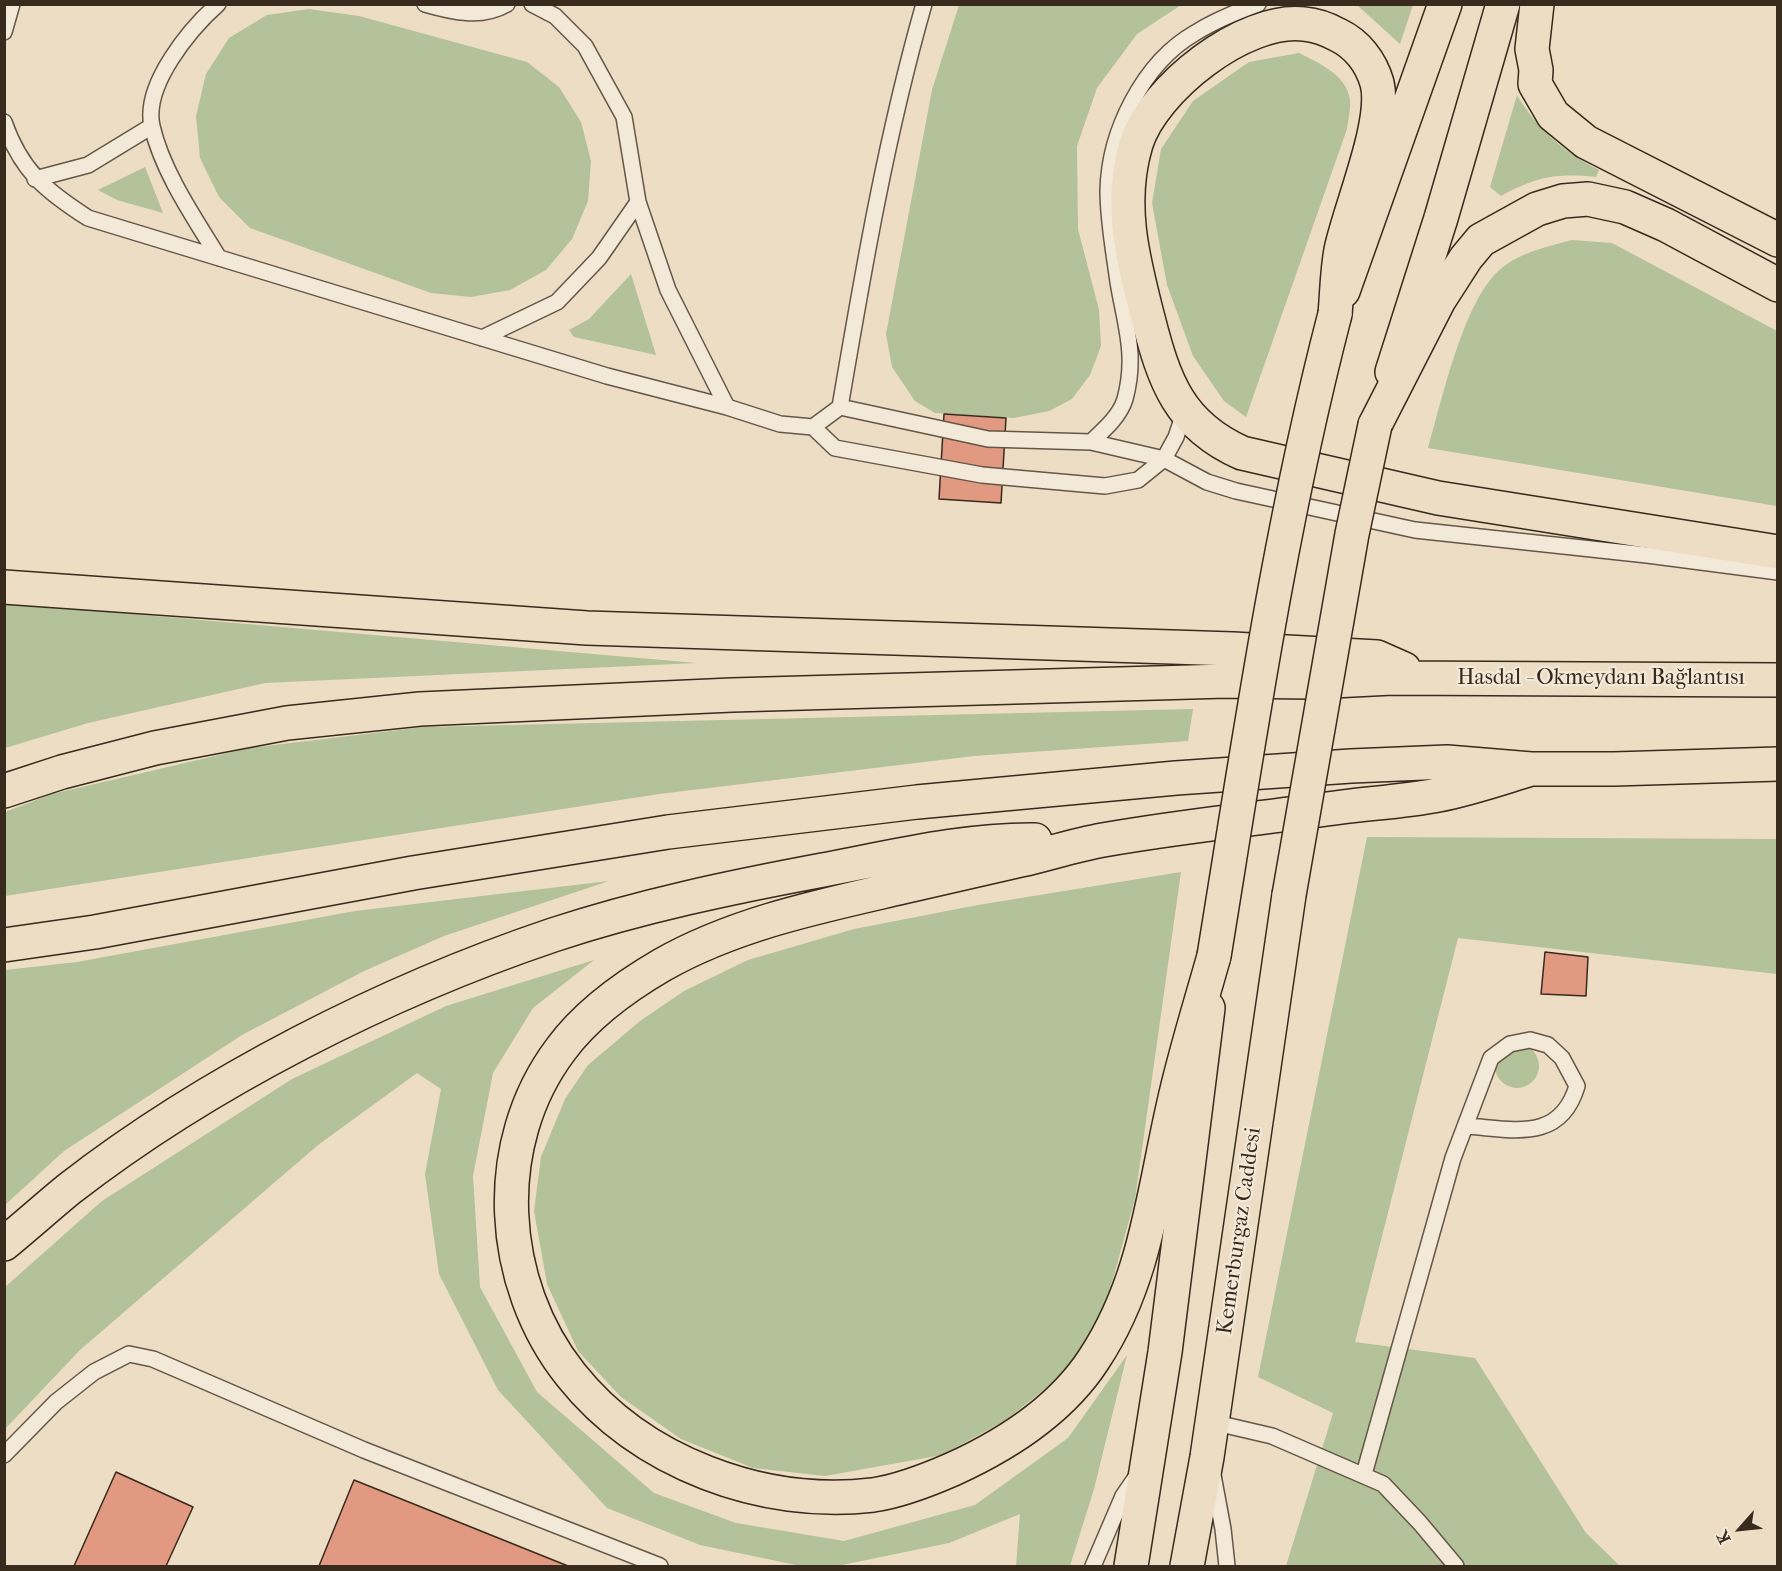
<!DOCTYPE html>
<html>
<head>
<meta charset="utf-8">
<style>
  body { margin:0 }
  #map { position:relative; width:1782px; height:1571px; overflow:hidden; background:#edddc4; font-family:"IM FELL French Canon",serif }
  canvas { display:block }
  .frame { position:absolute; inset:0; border:6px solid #382a1d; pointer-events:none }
  .north { position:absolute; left:1710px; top:1499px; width:60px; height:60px; -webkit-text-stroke:4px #f3e9d9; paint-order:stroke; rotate:243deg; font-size:16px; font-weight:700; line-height:24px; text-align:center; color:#382a1d }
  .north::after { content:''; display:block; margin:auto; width:21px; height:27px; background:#382a1d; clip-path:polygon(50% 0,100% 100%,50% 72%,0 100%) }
</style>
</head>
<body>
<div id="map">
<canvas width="1782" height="1571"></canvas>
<div class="frame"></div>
<div class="north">K</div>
</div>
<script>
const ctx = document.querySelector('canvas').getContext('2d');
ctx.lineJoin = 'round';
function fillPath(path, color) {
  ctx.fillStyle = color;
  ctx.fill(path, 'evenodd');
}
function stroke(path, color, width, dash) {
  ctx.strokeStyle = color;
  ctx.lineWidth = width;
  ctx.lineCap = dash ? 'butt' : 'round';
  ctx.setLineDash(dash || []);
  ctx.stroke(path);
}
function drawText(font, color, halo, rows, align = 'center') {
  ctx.font = font + ' "IM FELL French Canon",serif';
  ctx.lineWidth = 4.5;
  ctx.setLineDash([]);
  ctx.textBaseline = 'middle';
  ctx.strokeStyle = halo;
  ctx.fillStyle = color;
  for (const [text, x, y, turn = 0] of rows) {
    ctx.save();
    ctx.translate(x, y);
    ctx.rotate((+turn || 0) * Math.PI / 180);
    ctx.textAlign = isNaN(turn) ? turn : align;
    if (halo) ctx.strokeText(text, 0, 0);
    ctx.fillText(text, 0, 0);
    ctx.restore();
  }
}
fillPath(new Path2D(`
  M959 5H1181L1137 34 1097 88 1077 146 1078 229 1099 310 1101 346 1090 375 1072 399 1049 411 1014 418 935 413 915 401 892 367 886 334 932 90Z
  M1357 5H1413L1400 44Z
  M309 9 359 16 527 62 559 87 581 122 591 161 588 201 572 239 546 270 510 290 471 297 431 293 250 228 219 197 200 158 196 116 206 74 229 38 267 15Z
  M1299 53C1319 63 1347 75 1350 100 1351 109 1348 120 1347 129L1246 417 1224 401 1193 356 1167 285 1152 203 1161 149 1193 101 1249 62Z
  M1517 95C1538 130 1563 151 1599 170L1596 177C1556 173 1536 177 1501 196L1490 187Z
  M145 167 163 213 117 200 98 190Z
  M1572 240 1612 243 1777 331V506L1428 448C1442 401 1464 296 1503 267 1522 252 1549 246 1572 240Z
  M631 274 656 355 574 337 569 330 589 319Z
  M5 603 697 663 265 683 88 723 5 748Z
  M1193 709 1188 741 974 756 659 794 5 896V812L52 794 249 748 424 727Z
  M1367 837 1777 839V974L1458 938 1355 1342 1475 1358 1586 1533 1620 1566H1286L1333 1413 1258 1377Z
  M1181 872 1135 1199 1101 1322 1065 1373 1006 1420 942 1455 825 1476 753 1468 681 1439 621 1397 578 1351 547 1284 534 1211 541 1157 565 1099 588 1065 640 1021 684 991 748 960 854 929 978 905Z
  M609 881 444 936 364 971 242 1035 64 1151 5 1205V970L77 962 355 911Z
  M594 960 533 1008 493 1073 473 1176 480 1287 537 1392 654 1493 736 1523 844 1541 975 1505 1068 1438 1127 1355 1094 1489 1070 1566H1016L1020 1514 949 1543 837 1566H801L700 1545 607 1508 498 1390 439 1274 425 1174 441 1089 417 1073 318 1145 80 1350 5 1429V1287L102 1201 292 1079 446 1006Z
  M1495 1066a22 22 0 1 1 44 0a22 22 0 1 1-44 0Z`), '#b3c298');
const building = new Path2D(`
  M944 414 1006 418 1001 503 939 499Z
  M1545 952 1588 957 1586 996 1541 994Z
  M116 1472 193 1507 166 1566H74Z
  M354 1480 568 1566H319Z`);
fillPath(building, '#e19981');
stroke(building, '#382a1d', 1.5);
const lane = new Path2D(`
  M218 4C190 29 143 85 152 126 162 171 195 219 219 258
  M425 4C453 12 481 19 507 4
  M532 4 555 16 585 46 624 117 638 202 668 290 727 407
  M924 4C886 137 863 272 840 407L813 427 835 448 982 475 1105 486 1138 480 1164 459 1176 437 1185 410
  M4 32 12 4
  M4 122C21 171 46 191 88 218L607 376 727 407 780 424 813 427
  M35 179 88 165 152 126
  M482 338 557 302 599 258 638 202
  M840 407 988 439 1091 442 1164 459 1207 482 1236 491 1415 530 1647 555 1778 572
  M1091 442C1104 430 1120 416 1125 399 1137 355 1125 324 1118 282 1114 252 1108 221 1108 191 1109 132 1143 63 1195 33 1214 21 1236 12 1258 4
  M1212 1422 1272 1436 1383 1484 1420 1523 1456 1566
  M4 1455 56 1402 94 1372 129 1354 153 1359 364 1450 660 1566
  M1364 1474 1453 1158 1491 1058 1510 1044 1530 1040 1548 1045 1562 1058 1577 1086C1560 1143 1513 1129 1466 1126
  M1213 1475 1223 1529 1227 1566
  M1093 1566 1123 1496 1138 1474`);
const primary = new Path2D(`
  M1343 291 1445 4
  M1392 372 1441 218 1503 4
  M1131 1566 1165 1352 1208 1008
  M1187 1566 1207 1457 1289 895`);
const highway = new Path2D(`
  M1537 4 1532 49 1536 70 1535 84 1553 115 1586 142 1778 240
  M1335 314C1337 293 1337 271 1341 250 1350 207 1387 122 1377 83 1371 62 1357 44 1338 35 1327 29 1316 25 1304 24 1244 17 1153 89 1136 144 1118 204 1133 260 1148 318 1164 381 1179 425 1242 453L1438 498 1778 552
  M1375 425 1439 300 1466 258 1481 240 1537 209 1563 201 1588 199 1625 207 1666 225 1778 285
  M4 587 587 628 1233 649 1377 657 1404 669
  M4 791 62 772 155 748 287 723 420 709 732 695 1226 681 1313 682 1392 678 1778 680
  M4 945 95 932 413 873 668 832 917 802 1176 778 1351 766 1447 762 1531 769H1614L1778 764
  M1214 956C1200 1006 1184 1056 1173 1107 1153 1195 1145 1282 1094 1359 1061 1410 1008 1444 953 1469 928 1480 900 1491 873 1495 763 1508 641 1463 571 1375 498 1284 489 1144 561 1049 586 1015 626 986 662 965 736 923 821 906 903 887 942 878 982 869 1021 860 1048 854 1075 845 1103 840 1182 826 1263 818 1342 807 1374 803 1407 801 1438 795 1470 789 1501 778 1531 769
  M4 1244C26 1226 47 1207 69 1189 208 1081 387 991 553 935 641 906 732 887 823 870 892 857 965 839 1035 840`);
stroke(lane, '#655747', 18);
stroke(primary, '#382a1d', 36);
stroke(highway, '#382a1d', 36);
stroke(lane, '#f3e9d9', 15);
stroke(primary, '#edddc4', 33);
stroke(highway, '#edddc4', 33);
const primaryBridge = new Path2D(`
  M1289 895 1352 534 1375 425
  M1214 956C1249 741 1280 525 1335 314`);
stroke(primaryBridge, '#382a1d', 36, []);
stroke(primaryBridge, '#edddc4', 33);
drawText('22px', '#382a1d', '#f3e9d9', [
  ["Hasdal - Okmeydanı Bağlantısı",1601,679],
  ["Kemerburgaz Caddesi",1240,1231,-82]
]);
</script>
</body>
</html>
